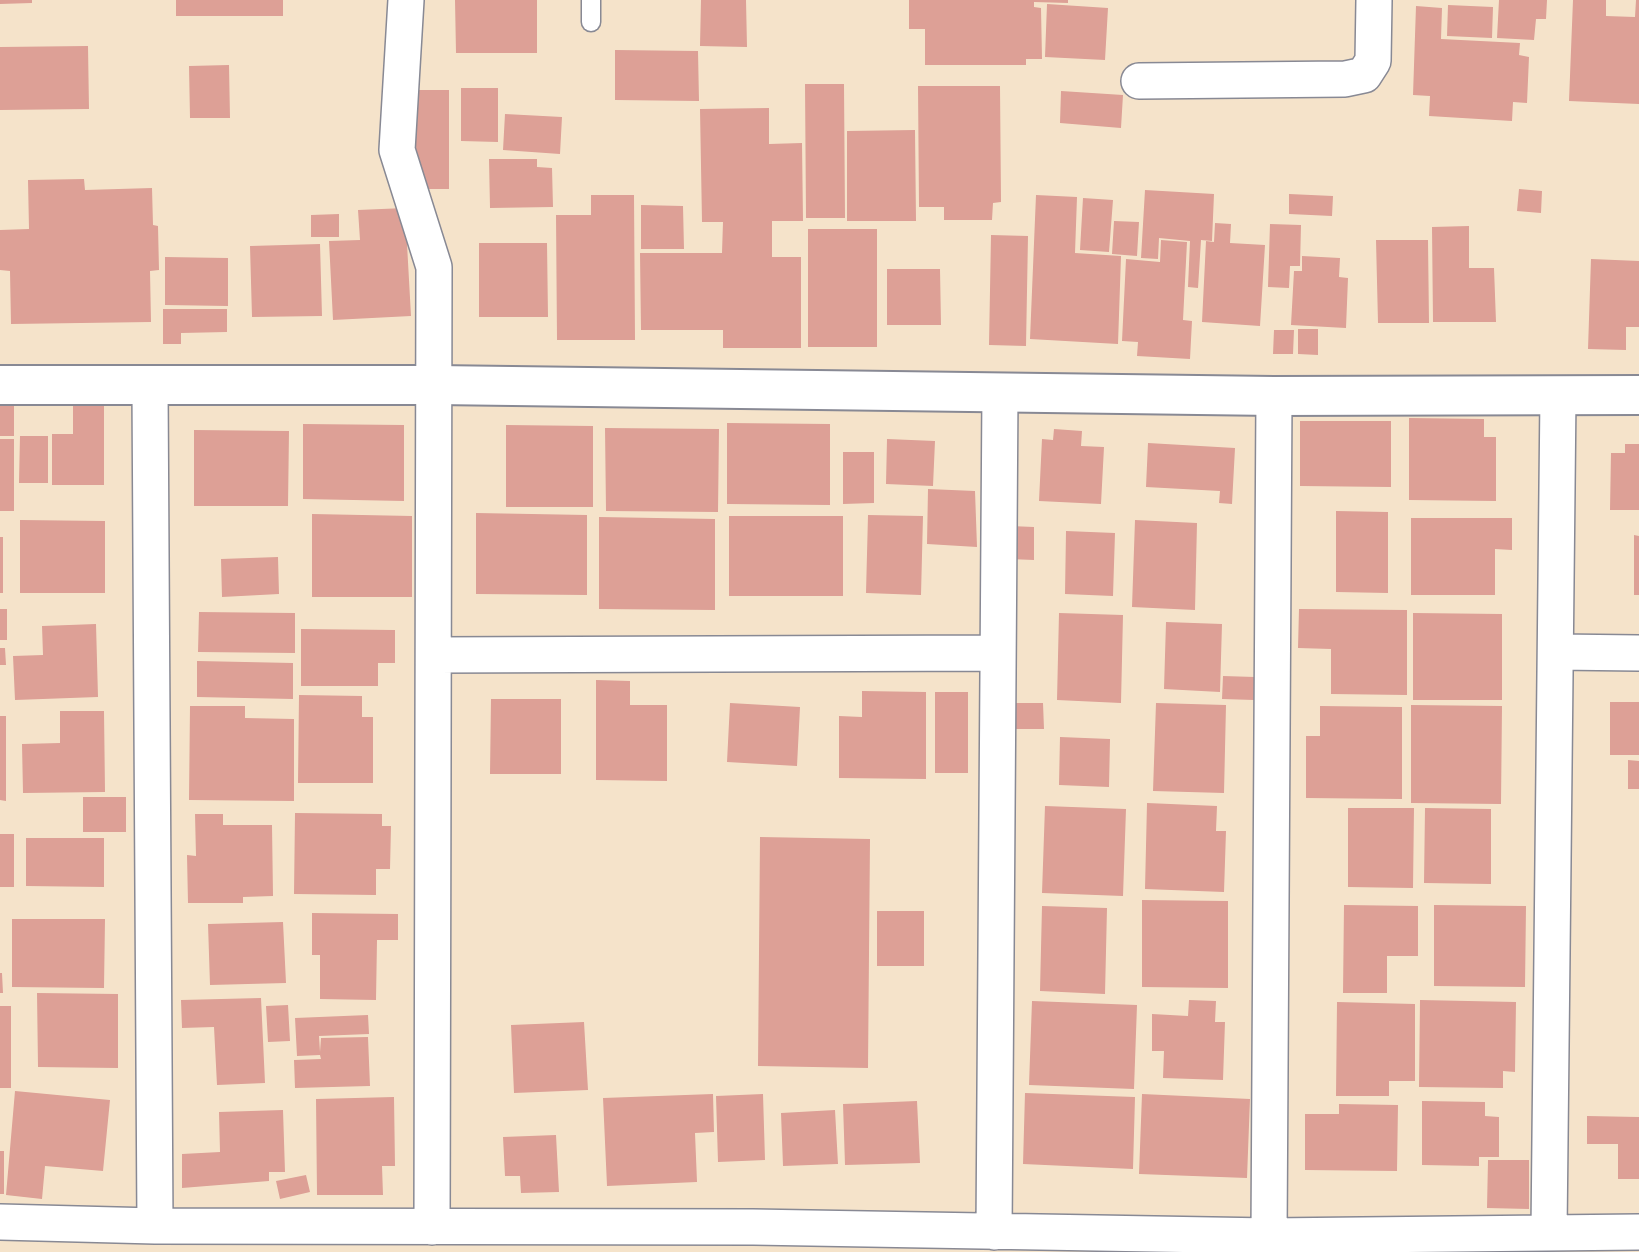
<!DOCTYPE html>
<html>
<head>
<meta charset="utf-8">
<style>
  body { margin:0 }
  canvas { display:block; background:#f5e3ca }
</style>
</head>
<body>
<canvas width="1639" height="1252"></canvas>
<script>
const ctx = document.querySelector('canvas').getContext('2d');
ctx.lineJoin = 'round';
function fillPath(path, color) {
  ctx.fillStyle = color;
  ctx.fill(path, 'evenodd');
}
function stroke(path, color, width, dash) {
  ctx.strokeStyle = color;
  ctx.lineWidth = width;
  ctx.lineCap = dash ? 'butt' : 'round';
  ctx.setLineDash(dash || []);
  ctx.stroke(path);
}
fillPath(new Path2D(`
  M0 0H32V3L0 4Z
  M176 0H283V16H176Z
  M455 0H537V53H456Z
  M701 0H746L747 47 700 46Z
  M909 0H1068V3L1034 2V7L1041 8 1042 59H1026V65H925V29H909Z
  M1499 0H1547L1546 19H1536L1534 40 1497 38Z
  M1573 0H1606V16L1635 17 1636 0H1639V104L1569 101Z
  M1047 4 1108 8 1105 60 1045 57Z
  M1448 5 1493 7 1492 38 1447 36Z
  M1416 6 1442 8 1441 39 1520 43 1519 55 1529 57 1527 103 1513 102 1512 121 1429 116 1430 96 1413 95Z
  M88 46 89 109 0 110V47Z
  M615 50 698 51 699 101 615 100Z
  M229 65 230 118H190L189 66Z
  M805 84H844L845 218H806Z
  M918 86H1000L1001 202 993 203 992 220H944V207H919Z
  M461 88H498V142L461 141Z
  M416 90H449V189H415Z
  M1061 91 1123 95 1121 128 1060 123Z
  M769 108V144L802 143 803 221H772V257H801V348H723V330H641L640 253H722L723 222H702L700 109Z
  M505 114 562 117 560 154 503 150Z
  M915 130 916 221H847V131Z
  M489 159H537V167L552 168 553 207 490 208Z
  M84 179 85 190 152 188 153 225 158 226 159 270 150 271 151 322 11 324 10 271 0 270V230L29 229 28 180Z
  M1519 189 1542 191 1541 213 1517 211Z
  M1145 190 1214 194 1212 241 1201 240 1198 288 1188 287 1190 241 1159 238 1158 259 1141 258Z
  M1289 194 1333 196 1332 216 1289 214Z
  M591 195H634L635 340H557L556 215H591Z
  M1036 195 1077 197 1075 253 1121 256 1118 344 1030 339Z
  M1083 198 1113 200 1109 252 1080 250Z
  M641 205 683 206 684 249H641Z
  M405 208 411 316 333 320 329 241 360 240 358 210Z
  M339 214V237H311V215Z
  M1114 221 1139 222 1137 256 1112 254Z
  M1215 223 1231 224 1230 243 1265 245 1260 326 1202 322 1206 241 1214 242Z
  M1270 224 1301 225 1300 266H1290L1289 288 1268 287Z
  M1469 226V268H1494L1496 322H1433L1432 227Z
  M808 229H877V347H808Z
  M991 235 1028 236 1026 346 989 345Z
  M1161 240 1187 242 1183 320 1192 321 1190 359 1137 356 1138 342 1122 341 1126 259 1160 262Z
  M1376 240H1428L1429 323H1378Z
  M479 243H547L548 317H479Z
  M320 244 322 316 252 317 250 246Z
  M1302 256 1340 258 1339 277 1348 278 1346 328 1291 325 1294 271H1302Z
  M165 257 228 258V306L165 305Z
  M1591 259 1639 261V327H1626V350L1588 349Z
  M887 269H940L941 325H887Z
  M163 309H227V332L181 333V344H163Z
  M1298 329H1318V355L1298 354Z
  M1274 330H1294L1293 354H1273Z
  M0 401H14V436H0Z
  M73 405H104V485H52V434H73Z
  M1409 418 1484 419V437H1496V501L1409 500Z
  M1300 421H1391V487L1300 486Z
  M727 423 830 424V505L727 504Z
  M303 424 404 425V501L303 499Z
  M506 425 593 426V507H506Z
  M605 428 719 429 718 512 606 511Z
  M1054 429 1082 431 1081 446 1104 447 1101 504 1039 501 1042 439 1053 440Z
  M194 430 289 431 288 506H194Z
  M20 436H48V483H19Z
  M0 439H14V511H0Z
  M887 439 935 441 933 486 886 484Z
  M1148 443 1235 448 1232 504 1219 503 1220 491 1146 487Z
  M1625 444H1639V510H1610L1611 453H1625Z
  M843 452H874V503L843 504Z
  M928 489 975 491 977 547 927 544Z
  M1336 511 1388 512V593L1336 592Z
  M476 513 587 515V595L476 594Z
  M312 514 412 516V597H312Z
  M868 515 923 516 921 595 866 593Z
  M729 516H843V596H729Z
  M599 517 715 519V610L599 609Z
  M1411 518H1512V550L1495 549V595H1411Z
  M20 520 105 521V593H20Z
  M1135 520 1197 523 1195 610 1132 607Z
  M1010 526 1034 527V560L1009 559Z
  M1066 531 1115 533 1113 596 1065 594Z
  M1634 535 1639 536V595H1634Z
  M0 537H3V593H0Z
  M278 557 279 594 222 597 221 559Z
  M0 609H7V640H0Z
  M1299 609 1407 610V695L1331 694V649L1298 648Z
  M199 612 295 613V653L198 652Z
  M1059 613 1123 615 1121 703 1057 700Z
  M1413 613 1502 614V700H1413Z
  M1166 622 1222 624 1220 692 1164 689Z
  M96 624 98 697 15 700 13 656 43 655 42 626Z
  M301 629 395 630V663H378V686H301Z
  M0 648H5L6 665H0Z
  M197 661 293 663V699L197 697Z
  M1223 676 1255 677 1254 700 1222 699Z
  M596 680 630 681V705H667V781L596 780Z
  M862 691 926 692V779L839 778V716L862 717Z
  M935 692H968V773H935Z
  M299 695 362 696V717H373V783H298Z
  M491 699H561V774H490Z
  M1610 702H1639V755H1610Z
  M730 703 800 707 797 766 727 762Z
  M1012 703H1043L1044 729H1012Z
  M1156 703 1226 705 1224 793 1153 791Z
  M1411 705 1502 706 1501 804 1411 803Z
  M190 706H245V718L294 719V801L189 800Z
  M1320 706 1402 707V799L1306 798V736H1320Z
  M60 711H104L105 792 23 793 22 744 60 743Z
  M0 716H6V801L0 800Z
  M1060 737 1110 739 1109 787 1059 785Z
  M1628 760 1639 761V789H1628Z
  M83 797H126V832H83Z
  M1147 803 1217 806 1216 831H1226L1224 892 1145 889Z
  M1045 806 1126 809 1123 896 1042 893Z
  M1348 808H1414L1413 888 1348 887Z
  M1425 808 1491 809V884L1424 883Z
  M295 813 382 814V826H391L390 869H376V895L294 894Z
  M195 814H223V825H272L273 896 243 897V903H188L187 855 196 856Z
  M0 834H14V887H0Z
  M760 837 870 839 868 1068 758 1066Z
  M26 838H104V887L26 886Z
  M1142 900 1228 901V988L1142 987Z
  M1344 905 1418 906V956H1387V993H1343Z
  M1434 905 1526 906 1525 987 1434 986Z
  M1042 906 1107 908 1105 994 1040 991Z
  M877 911H924V966H877Z
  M312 913 398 914V940H377L376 1000 320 999V955H312Z
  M12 919H105L104 988 12 987Z
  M283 922 286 983 210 985 208 924Z
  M0 973H2L3 993H0Z
  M37 993 118 994V1068L38 1067Z
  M261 998 265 1083 217 1085 214 1027 182 1028 181 1000Z
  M1189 1000 1216 1001 1215 1022H1225L1223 1080 1163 1078 1164 1051H1152V1014L1188 1016Z
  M1420 1000 1516 1002 1515 1072 1503 1071V1088L1419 1087Z
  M1032 1001 1137 1005 1134 1089 1029 1085Z
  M1337 1002 1415 1004V1081H1389V1096H1336Z
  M288 1005 290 1041 268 1042 266 1006Z
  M0 1006H11V1088H0Z
  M368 1015 369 1034 319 1036 320 1052 321 1038 368 1037 370 1086 295 1088 294 1060 321 1059 320 1055 297 1056 295 1018Z
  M584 1022 588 1090 514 1093 511 1025Z
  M15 1091 110 1100 103 1171 45 1166 42 1199 6 1195Z
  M1025 1093 1135 1097 1133 1169 1023 1164Z
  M713 1094 714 1132 695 1133 697 1182 607 1186 603 1098Z
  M763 1094 765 1160 718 1162 716 1096Z
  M1142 1094 1250 1099 1247 1178 1139 1174Z
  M394 1097 395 1166H382L383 1195H317L316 1099Z
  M917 1101 920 1163 845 1165 843 1104Z
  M1422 1101 1485 1102V1116L1499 1117V1157H1479V1166L1422 1165Z
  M1339 1104 1398 1105 1397 1171 1305 1170V1114H1339Z
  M283 1110 285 1172H269V1181L182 1188V1154L220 1152 219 1112Z
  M835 1110 838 1164 783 1166 781 1113Z
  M1587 1116 1639 1117V1179H1618V1144H1587Z
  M556 1135 559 1192 521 1193 520 1176H505L503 1137Z
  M0 1151H4V1194H0Z
  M1488 1160H1529V1209L1487 1208Z
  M306 1175 310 1192 280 1199 276 1181Z`), '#dda096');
const service = new Path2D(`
  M591 0V22`);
const minor = new Path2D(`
  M406 0 397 150 434 267 432 1227
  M1139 81 1345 79 1364 75 1373 61 1374 0
  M150 387 155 1226
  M1557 652 1639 653
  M435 655 998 653
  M0 1222 155 1226 753 1227 1269 1236 1639 1232
  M1549 1231 1558 395
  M994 1232 1000 392
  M1269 1236 1274 396`);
const tertiary = new Path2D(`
  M0 385H436L1274 396 1639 395`);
stroke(service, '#888994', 21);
stroke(minor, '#888994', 38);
stroke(tertiary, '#888994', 42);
stroke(service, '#fff', 18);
stroke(minor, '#fff', 35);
stroke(tertiary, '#fff', 38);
</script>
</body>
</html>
